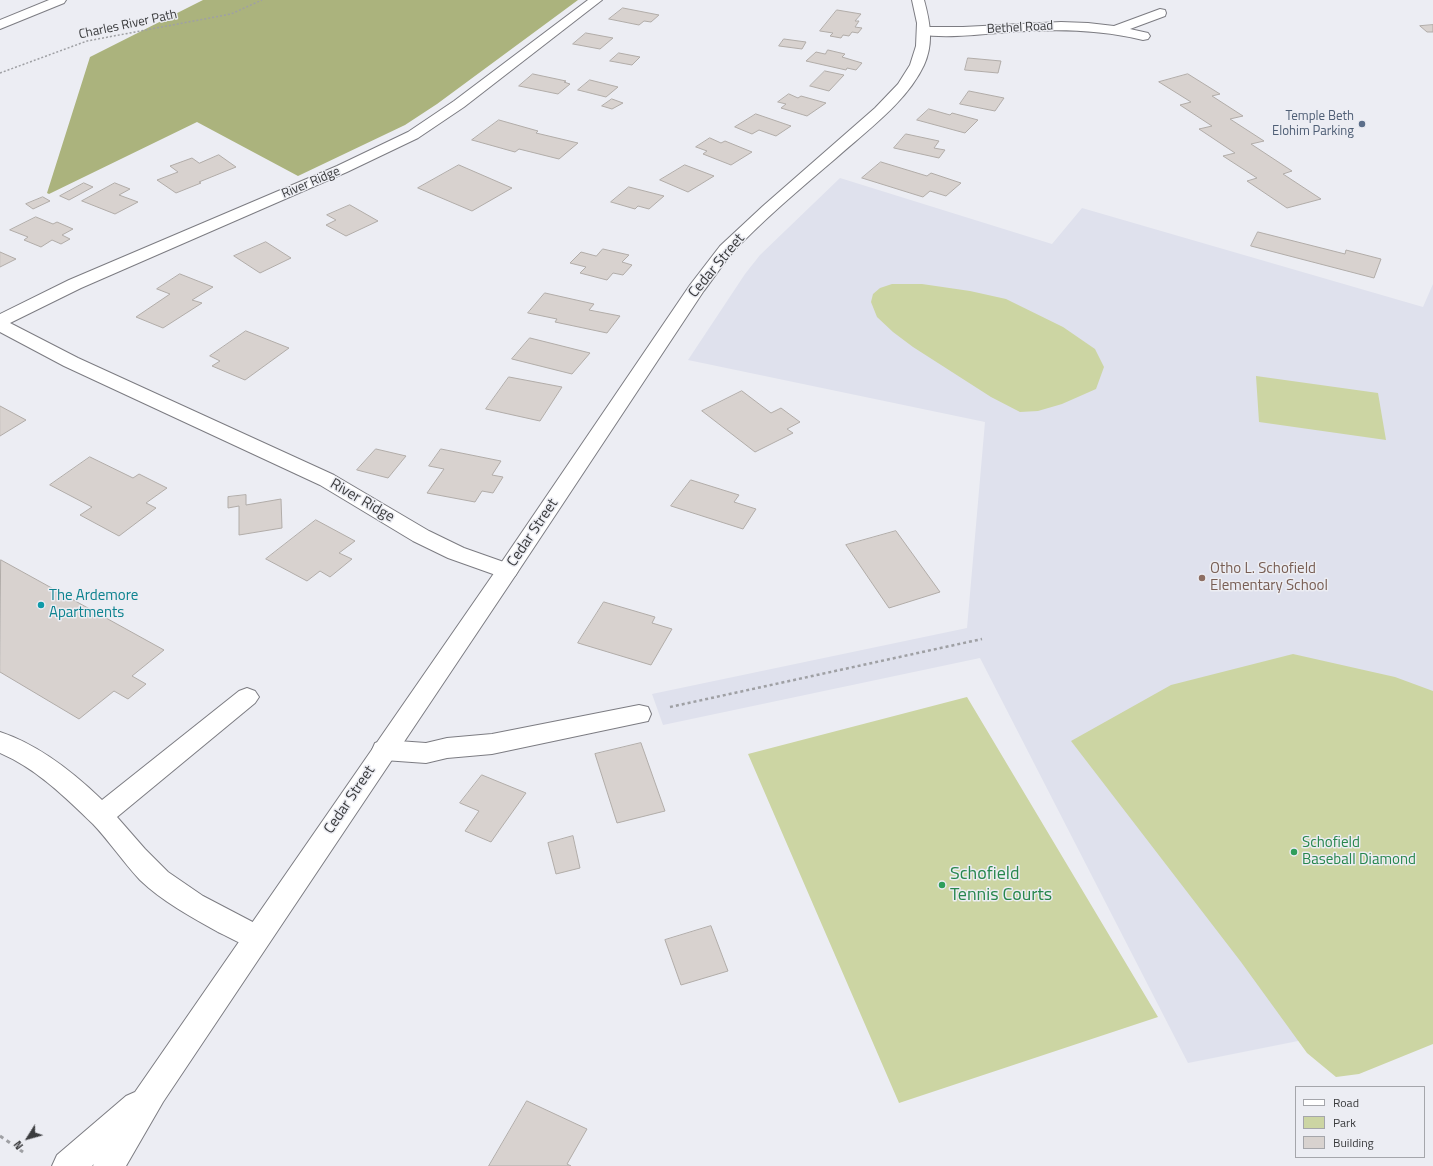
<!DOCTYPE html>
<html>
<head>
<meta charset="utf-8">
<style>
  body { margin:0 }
  #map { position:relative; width:1433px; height:1166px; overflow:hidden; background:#ecedf3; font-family:"Titillium Web",sans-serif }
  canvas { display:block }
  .legend { position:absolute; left:1295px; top:1086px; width:130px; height:72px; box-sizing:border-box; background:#ecedf3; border:1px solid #a5a6ab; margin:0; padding:5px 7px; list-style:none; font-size:12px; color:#3b3c3e }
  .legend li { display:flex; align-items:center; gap:8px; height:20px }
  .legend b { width:20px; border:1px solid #a5a6ab }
  .north { position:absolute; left:8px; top:1118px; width:40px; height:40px; -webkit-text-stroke:3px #ecedf3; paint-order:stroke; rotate:233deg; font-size:11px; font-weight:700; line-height:16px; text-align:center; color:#3b3c3e }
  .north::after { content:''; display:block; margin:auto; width:14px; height:18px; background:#3b3c3e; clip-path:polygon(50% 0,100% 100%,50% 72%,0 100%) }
</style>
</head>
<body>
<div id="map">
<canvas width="1433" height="1166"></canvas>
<ul class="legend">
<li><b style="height:5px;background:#fff"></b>Road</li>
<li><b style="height:11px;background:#ccd5a3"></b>Park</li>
<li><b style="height:11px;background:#d8d2cf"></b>Building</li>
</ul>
<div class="north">N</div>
</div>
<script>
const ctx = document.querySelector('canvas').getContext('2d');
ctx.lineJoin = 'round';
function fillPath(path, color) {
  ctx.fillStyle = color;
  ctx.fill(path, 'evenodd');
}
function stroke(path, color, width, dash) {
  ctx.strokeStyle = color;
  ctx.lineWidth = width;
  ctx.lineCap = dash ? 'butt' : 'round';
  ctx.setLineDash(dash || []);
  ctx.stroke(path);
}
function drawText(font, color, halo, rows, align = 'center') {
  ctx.font = font + ' "Titillium Web",sans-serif';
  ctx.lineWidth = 3;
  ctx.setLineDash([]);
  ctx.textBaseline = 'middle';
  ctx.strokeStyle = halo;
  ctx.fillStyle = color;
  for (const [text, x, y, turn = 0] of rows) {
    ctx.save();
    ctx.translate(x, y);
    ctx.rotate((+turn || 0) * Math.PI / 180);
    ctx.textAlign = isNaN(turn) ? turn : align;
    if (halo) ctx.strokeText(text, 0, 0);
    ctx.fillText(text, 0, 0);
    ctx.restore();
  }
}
fillPath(new Path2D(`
  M840 178 1052 244 1082 208 1423 307 1433 284V1014L1188 1063 980 658 663 725 652 694 967 628 985 422 688 360 745 274 760 255Z`), '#dfe1ed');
fillPath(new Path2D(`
  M892 284H922L970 291 1006 299 1063 327 1095 349 1104 367 1096 389 1062 404 1038 411 1020 412 991 397 913 347 893 332 877 317 871 302 873 294 880 288Z
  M1256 376 1378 393 1386 440 1259 422Z
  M1293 654 1395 677 1433 691V1044L1359 1074 1336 1077 1307 1053 1241 962 1071 741 1171 685Z
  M967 697 1158 1017 899 1103 748 754Z`), '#ccd5a3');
fillPath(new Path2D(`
  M203 0H578L437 104 405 125 298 176 197 122 49 194 47 193 90 57Z`), '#abb37d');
const building = new Path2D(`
  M623 8 659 15 651 22 644 21 639 25 609 19Z
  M837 10 861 14 855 21H859L855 27 862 28 858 33 852 32 849 36 843 35 841 38 830 36 833 33 820 31Z
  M1433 25V32H1427L1420 26Z
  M586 33 613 38 600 49 573 44Z
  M784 39 806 42 802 49 779 46Z
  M828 50 845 54 842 57 862 63 856 70 847 68 846 70 806 61 816 52 825 54Z
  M619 53 640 57 632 65 610 61Z
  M968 58 1001 61 998 73 965 70Z
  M825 71 844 75 829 91 810 86Z
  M533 74 566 81 564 82 570 84 558 94 519 86Z
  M1188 74 1220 94 1212 96 1243 116 1230 119 1264 141 1251 144 1292 171 1283 174 1321 199 1287 208 1247 181 1257 178 1223 156 1235 153 1199 129 1212 126 1180 105 1191 102 1159 82Z
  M590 80 618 87 606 97 578 90Z
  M969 91 1004 98 995 111 960 104Z
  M789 94 798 98 801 96 826 103 807 116 781 108 786 104 778 102Z
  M612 99 623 103 612 109 602 106Z
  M929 109 950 115 952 113 978 120 965 133 917 120Z
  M756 114 791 126 776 136 759 130 752 134 735 127Z
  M499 120 538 131 536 133 578 143 559 159 519 149 515 152 472 140Z
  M906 134 939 141 934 148 945 150 939 158 894 148Z
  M710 138 721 143 725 141 752 152 731 165 703 154 707 151 696 147Z
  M219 155 236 167 199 182 201 183 176 193 157 180 178 172 170 166 192 158 199 163Z
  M881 162 927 176 931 173 961 183 946 196 930 191 923 197 862 178Z
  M459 165 512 188 472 211 418 188Z
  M685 165 714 176 688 192 660 180Z
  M84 183 93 187 69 200 60 196Z
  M115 183 130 189 119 195 138 202 115 214 82 201Z
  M629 187 664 196 649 209 638 206 635 209 611 202Z
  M43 197 50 201 33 209 26 204Z
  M350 205 378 221 346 236 326 225 336 220 327 215Z
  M36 217 53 224 57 222 73 229 62 235 70 239 61 244 52 240 41 247 24 240 28 237 10 230Z
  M1258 232 1345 254 1346 250 1381 259 1374 278 1251 246Z
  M266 242 291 258 260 273 234 256Z
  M603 249 629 255 622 262 632 265 623 275 613 273 607 280 580 273 586 267 570 263 581 252 596 256Z
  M0 252 16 259 0 267Z
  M180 274 213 287 192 300 202 303 163 328 136 317 170 294 157 289Z
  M545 293 594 304 589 310 620 316 607 333 555 322 557 319 528 313Z
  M246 331 289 348 245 380 212 366 220 361 210 356Z
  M530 338 590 353 572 374 512 359Z
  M509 377 562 387 540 421 486 409Z
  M742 391 771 413 781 408 800 422 787 429 793 433 755 452 702 411Z
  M0 406 26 420 0 436Z
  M376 449 406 456 388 478 357 470Z
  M441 449 501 461 492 475 503 477 493 493 482 491 475 502 427 493 444 469 429 466Z
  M90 457 133 478 139 474 167 488 146 503 156 508 119 536 80 515 92 507 50 485Z
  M691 480 739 495 734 502 756 509 743 529 671 506Z
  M246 495V505L281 499 282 528 239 535V506L228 508V497Z
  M316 520 355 541 339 553 352 559 330 577 320 571 307 581 266 559Z
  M896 531 940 592 889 608 846 545Z
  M1 560 164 650 132 676 146 684 128 699 114 691 79 719 0 672Z
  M604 602 655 617 652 623 672 629 651 665 578 643Z
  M641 743 665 811 617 823 595 754Z
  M482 775 526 793 491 842 465 831 479 811 460 803Z
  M573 836 580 868 556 874 548 843Z
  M711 926 728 971 681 985 665 940Z
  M527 1101 587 1129 567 1164 571 1166H489Z`);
fillPath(building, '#d8d2cf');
stroke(building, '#b1aca8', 1);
const service = new Path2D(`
  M247 688 255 691 259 697 255 703 117 817 145 849 168 872 203 896 266 929 270 938 266 947 256 950C243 945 231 938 218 932 191 917 162 901 140 880 123 862 110 842 93 824 65 797 37 769 0 753V732C39 745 72 771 102 800L239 691Z
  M639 705 648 707 651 714 648 721 492 754 447 758 426 763 384 760 375 757 372 750 375 743 384 740 426 743 447 738 492 734Z`);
const minor = new Path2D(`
  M588 0H602L464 107 418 138 347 172 81 288 10 323 78 358 334 475 429 531 464 548 515 566 518 571 515 576 507 579 448 558 413 541 320 485 64 366 0 332V314L69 280 337 166 408 132 454 101Z
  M1160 9 1165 10 1166 13 1165 16 1130 29 1148 33 1150 36 1148 39 1143 40C1098 29 1055 29 1009 32 985 34 943 39 920 34L918 31 920 28 925 27H963L1061 22 1088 23 1114 26Z`);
const secondary = new Path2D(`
  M912 0H924C930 22 934 43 924 65 907 102 865 132 835 159 800 189 764 219 732 253 722 265 713 279 703 292L515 576 163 1102 126 1166H93L94 1164 92 1166H52L57 1155 126 1096 135 1092 499 566 690 285 720 246 763 206 875 108 898 84 910 65 916 46 917 23Z`);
const motorway = new Path2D(`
  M49 0H66L64 3 0 29V20Z`);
stroke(service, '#7c7c82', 2);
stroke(minor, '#7c7c82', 2);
stroke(secondary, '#7c7c82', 2);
stroke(motorway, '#7c7c82', 2);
stroke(new Path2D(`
  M0 73 87 41 231 14 262 0`), '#9fa0a4', 1.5, [2, 2]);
stroke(new Path2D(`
  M670 707 982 639`), '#9fa0a4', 2.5, [3, 3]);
stroke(new Path2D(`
  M0 1136 26 1154`), '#9fa0a4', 3, [4, 4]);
fillPath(service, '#fff');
fillPath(minor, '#fff');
fillPath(secondary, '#fff');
fillPath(motorway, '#fff');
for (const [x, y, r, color] of [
  [1362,124,4,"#5c6f8a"],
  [1202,578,4,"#8d6e63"],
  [41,605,4,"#0f9aa8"],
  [1294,852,4,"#2e9e5b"],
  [942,885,4,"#2e9e5b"]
]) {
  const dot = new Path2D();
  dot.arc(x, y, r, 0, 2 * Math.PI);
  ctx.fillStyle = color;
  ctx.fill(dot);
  stroke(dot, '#ecedf3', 1.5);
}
drawText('13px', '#3b3c3e', '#ecedf3', [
  ["Charles River Path",128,25,-12],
  ["Bethel Road",1020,28,-3],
  ["River Ridge",311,183,-23]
]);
drawText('13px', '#4e5e75', '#ecedf3', [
  ["Temple Beth",1354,117],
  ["Elohim Parking",1354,132]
], 'right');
drawText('15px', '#3b3c3e', '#ecedf3', [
  ["Cedar Street",717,266,-50],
  ["River Ridge",362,501,30],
  ["Cedar Street",533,533,-56],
  ["Cedar Street",350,800,-56]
]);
drawText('15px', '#785e54', '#ecedf3', [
  ["Otho L. Schofield",1210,569],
  ["Elementary School",1210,586]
], 'left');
drawText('15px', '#0d838f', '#ecedf3', [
  ["The Ardemore",49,596],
  ["Apartments",49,613]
], 'left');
drawText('15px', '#27864d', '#ecedf3', [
  ["Schofield",1302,843],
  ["Baseball Diamond",1302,860]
], 'left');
drawText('18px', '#27864d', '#ecedf3', [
  ["Schofield",950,875],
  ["Tennis Courts",950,896]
], 'left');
</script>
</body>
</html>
